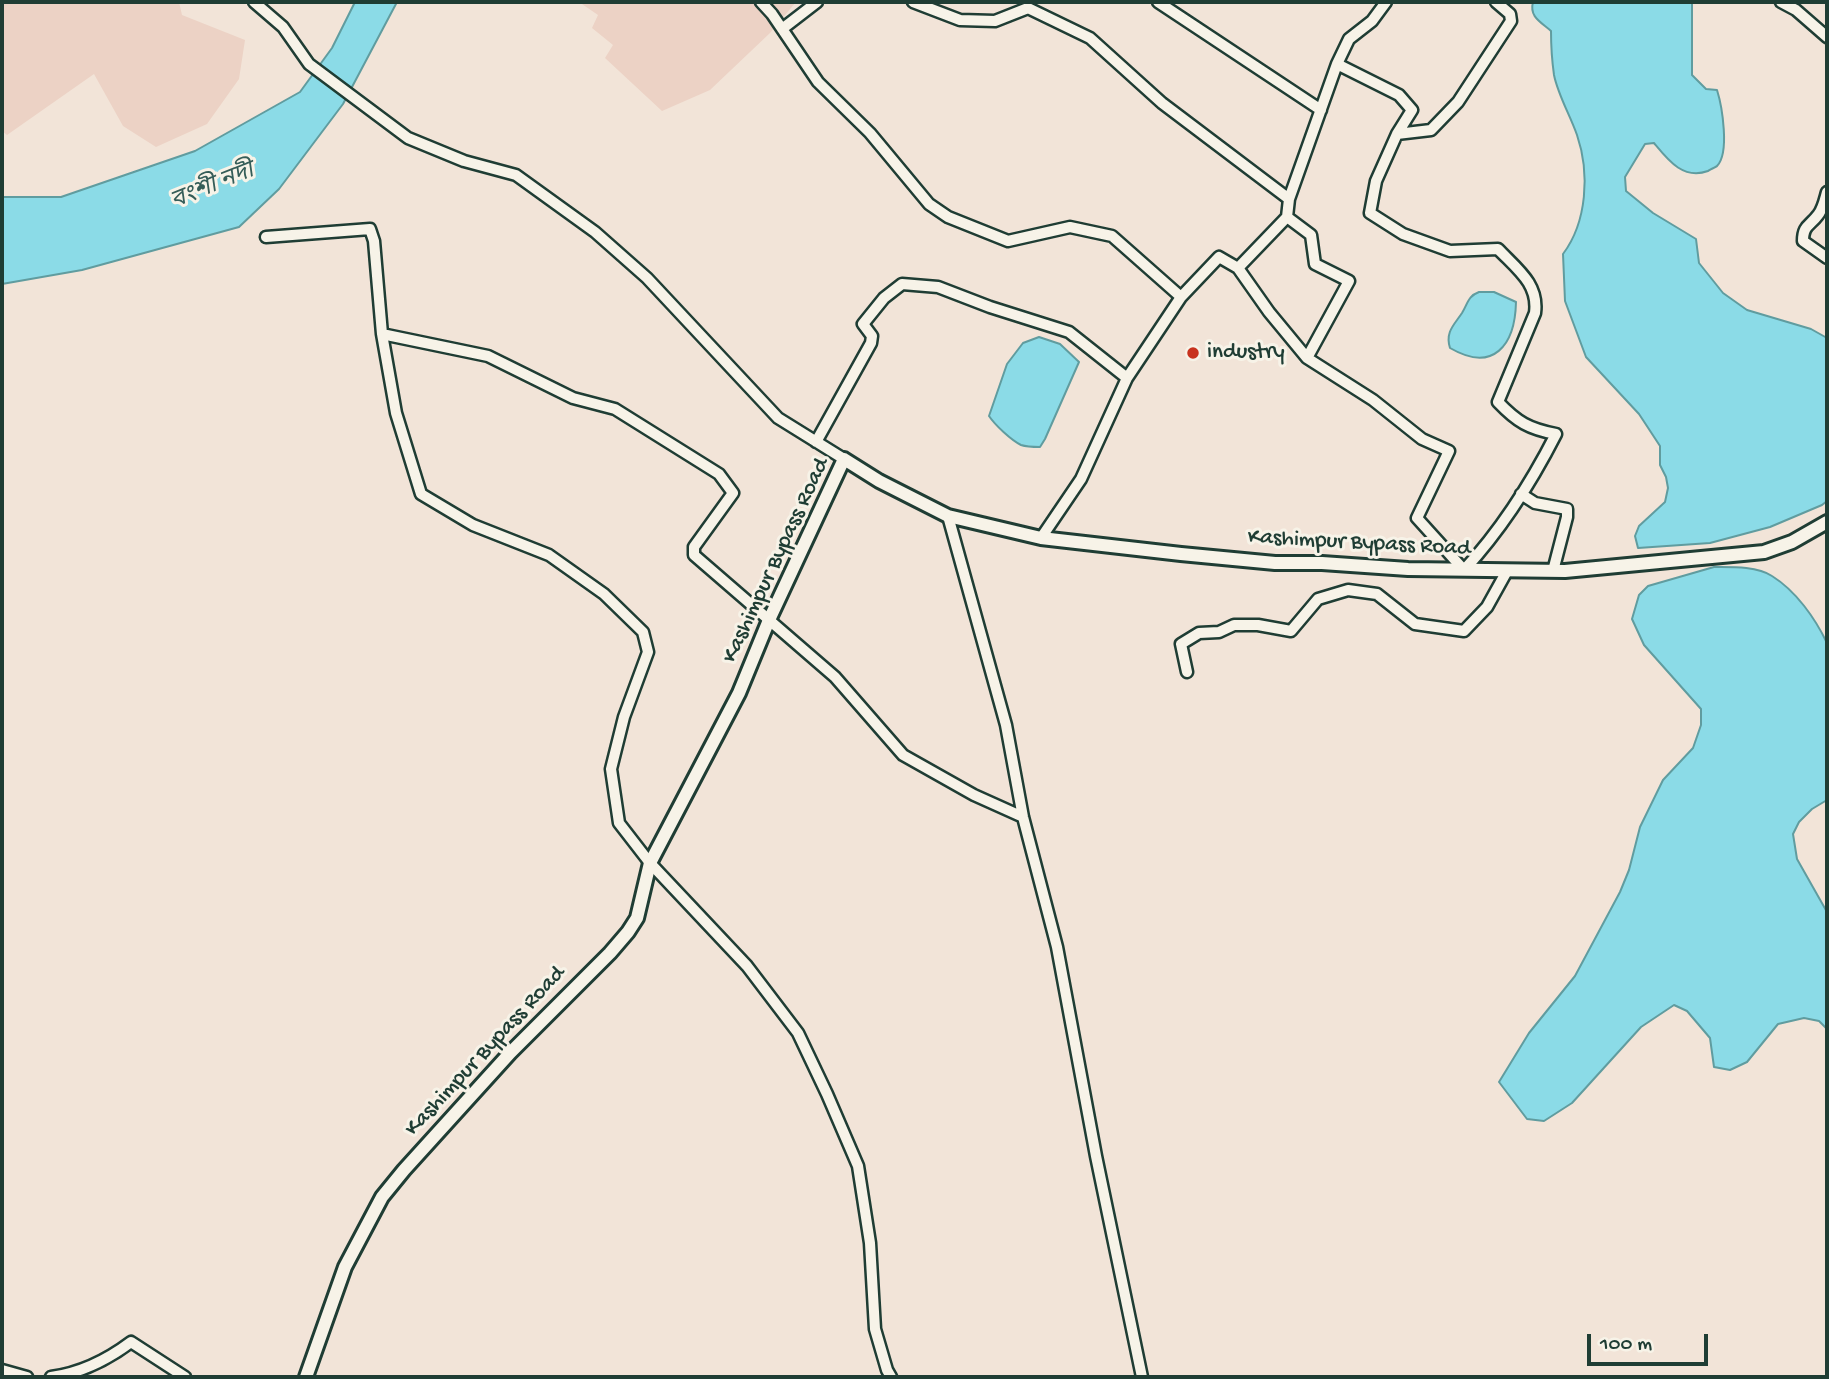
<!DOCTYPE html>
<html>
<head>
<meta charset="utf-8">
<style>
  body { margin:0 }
  #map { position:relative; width:1829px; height:1379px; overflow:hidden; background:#f2e4d8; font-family:"Gochi Hand",sans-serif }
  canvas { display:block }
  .frame { position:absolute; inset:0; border:4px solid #1f3d34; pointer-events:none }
  .scale { position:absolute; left:1587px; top:1334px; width:121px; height:32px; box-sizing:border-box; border:4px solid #1f3d34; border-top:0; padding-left:9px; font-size:21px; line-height:24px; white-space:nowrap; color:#1f3d34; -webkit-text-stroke:5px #f7f3e8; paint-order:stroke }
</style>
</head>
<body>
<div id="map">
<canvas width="1829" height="1379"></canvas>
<div class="frame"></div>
<div class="scale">100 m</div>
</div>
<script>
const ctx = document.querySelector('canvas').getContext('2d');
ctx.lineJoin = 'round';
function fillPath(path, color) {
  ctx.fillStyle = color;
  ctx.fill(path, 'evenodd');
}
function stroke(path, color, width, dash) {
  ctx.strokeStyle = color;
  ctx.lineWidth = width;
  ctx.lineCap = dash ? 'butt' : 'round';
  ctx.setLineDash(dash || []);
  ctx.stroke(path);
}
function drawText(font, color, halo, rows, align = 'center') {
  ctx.font = font + ' "Gochi Hand","Noto Sans Bengali",sans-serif';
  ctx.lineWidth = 6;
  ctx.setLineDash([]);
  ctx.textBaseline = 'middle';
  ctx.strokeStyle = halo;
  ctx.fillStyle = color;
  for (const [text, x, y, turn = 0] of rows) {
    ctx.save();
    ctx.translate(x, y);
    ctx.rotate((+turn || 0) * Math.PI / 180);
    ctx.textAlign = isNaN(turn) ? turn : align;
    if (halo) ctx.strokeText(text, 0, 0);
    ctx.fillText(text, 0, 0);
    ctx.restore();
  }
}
fillPath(new Path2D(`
  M2 2H179L182 15 245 40 239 79 207 124 156 147 123 126 94 74 7 135 2 131Z
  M579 2H796L770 33 710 90 662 111 605 58 613 45 592 28 598 15Z`), '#ecd2c5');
const water = new Path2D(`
  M355 2H397L343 104 279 189 239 227 82 270 2 284V197H61L195 151 300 92 332 48Z
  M1533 2H1692V75L1706 89 1717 90C1722 106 1730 153 1717 166 1716 167 1709 170 1708 171 1683 180 1668 160 1654 143L1645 144 1625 177 1626 191 1653 213 1696 239 1699 263 1723 293 1747 310 1811 329 1827 338V501L1822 505 1770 527 1710 543 1638 548 1635 536 1639 526 1665 502 1668 488 1666 477 1660 465V446L1639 414 1586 357 1565 301 1563 254C1587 222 1590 173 1577 135 1570 115 1558 95 1554 75 1552 61 1551 45 1551 31 1541 22 1529 17 1533 2Z
  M1479 292H1494L1516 302C1515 346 1493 373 1450 348 1445 332 1454 325 1462 313 1468 303 1468 296 1479 292Z
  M1039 337 1060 344 1079 362 1045 439 1040 447C1035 447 1027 447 1021 445 1011 440 995 425 989 416L1007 364 1023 343Z
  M1714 567C1731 567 1757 566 1772 576 1796 591 1815 618 1827 643V800L1812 809 1799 822 1793 834 1797 859 1827 912V1029L1819 1021 1804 1018 1778 1024 1747 1062 1730 1070 1714 1067 1710 1038 1687 1011 1674 1005 1641 1027 1572 1103 1544 1121 1527 1119 1499 1082 1529 1033 1575 976 1620 892 1629 870 1640 827 1663 780 1693 748 1701 725V709L1644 645 1632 619 1639 595 1648 586Z`);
fillPath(water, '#8bdbe7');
stroke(water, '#609c9f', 2);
const minor = new Path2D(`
  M254 2 283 27 309 64 408 138 464 161 516 175 595 232 647 278 778 418 844 459
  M761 2 772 14 818 82 870 133 929 204 948 217 1008 241 1070 227 1112 236 1181 297 1219 257 1238 268 1269 312 1307 358 1373 400 1422 439 1449 451 1417 518 1464 570C1501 530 1531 483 1556 434 1529 429 1517 422 1498 402L1535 313C1539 284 1517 269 1498 249L1450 251 1403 234 1370 213 1376 181 1397 134 1412 110 1399 95 1337 64
  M913 2 960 20 995 21 1028 8 1090 38 1162 103 1289 199
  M1158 2 1321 110
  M1781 2 1796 10 1827 37
  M782 29 817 2
  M1397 134 1431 130 1458 102 1511 21 1510 14 1496 2
  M1827 192C1825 199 1823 209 1818 215 1810 226 1803 225 1803 241L1827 258
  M1287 217 1311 235 1315 264 1349 281 1307 358
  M266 237 370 229 374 241 382 334 396 413 421 494 473 525 549 555 604 594 643 632 648 652 624 717 611 769 619 823 650 863 747 966 798 1033 827 1094 858 1166 870 1243 875 1329 887 1370 891 1377
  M1238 268 1287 217 1289 199 1337 64 1349 39 1372 21 1386 2
  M382 334 488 356 573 398 615 409 719 474 733 493 694 547V555L835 677 903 755 974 795 1023 817
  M816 442 871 343 872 336 863 324 884 298 902 284 938 287 990 307 1069 332 1127 378
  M1521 494 1535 503 1567 509V517L1553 571
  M948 516 1006 725 1023 817 1057 947 1096 1156 1142 1377
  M1041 538 1081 479 1127 378 1181 297
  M1187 672 1181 644 1199 633 1219 632 1234 625H1258L1291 631 1318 599 1348 590 1377 594 1415 624 1464 631 1487 607 1507 571
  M2 1370 27 1377
  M51 1377C81 1373 107 1360 131 1342L185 1377`);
const major = new Path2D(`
  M306 1377 345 1267 382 1197 404 1170 510 1053 610 953 628 932 637 918 650 863 739 693 769 620 844 459 879 481 948 516 1041 538 1181 554 1275 563H1322L1408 569 1565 571 1764 552 1792 542 1827 522`);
stroke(minor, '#1f3d34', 15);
stroke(major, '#1f3d34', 18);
stroke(minor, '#f7f3e8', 10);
stroke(major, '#f7f3e8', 12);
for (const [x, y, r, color] of [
  [1193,353,7,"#c8321e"]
]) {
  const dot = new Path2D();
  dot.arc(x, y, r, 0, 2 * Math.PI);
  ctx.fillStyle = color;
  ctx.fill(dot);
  stroke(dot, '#f7f3e8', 2.5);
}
drawText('23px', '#1f3d34', '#f7f3e8', [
  ["industry",1207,353]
], 'left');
drawText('23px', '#1f3d34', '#f7f3e8', [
  ["Kashimpur Bypass Road",1359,544,3],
  ["Kashimpur Bypass Road",777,561,-65],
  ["Kashimpur Bypass Road",486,1052,-47]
]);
drawText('italic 24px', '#355d58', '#f7f3e8', [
  ["বংশী নদী",213,188,-22]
]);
</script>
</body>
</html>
